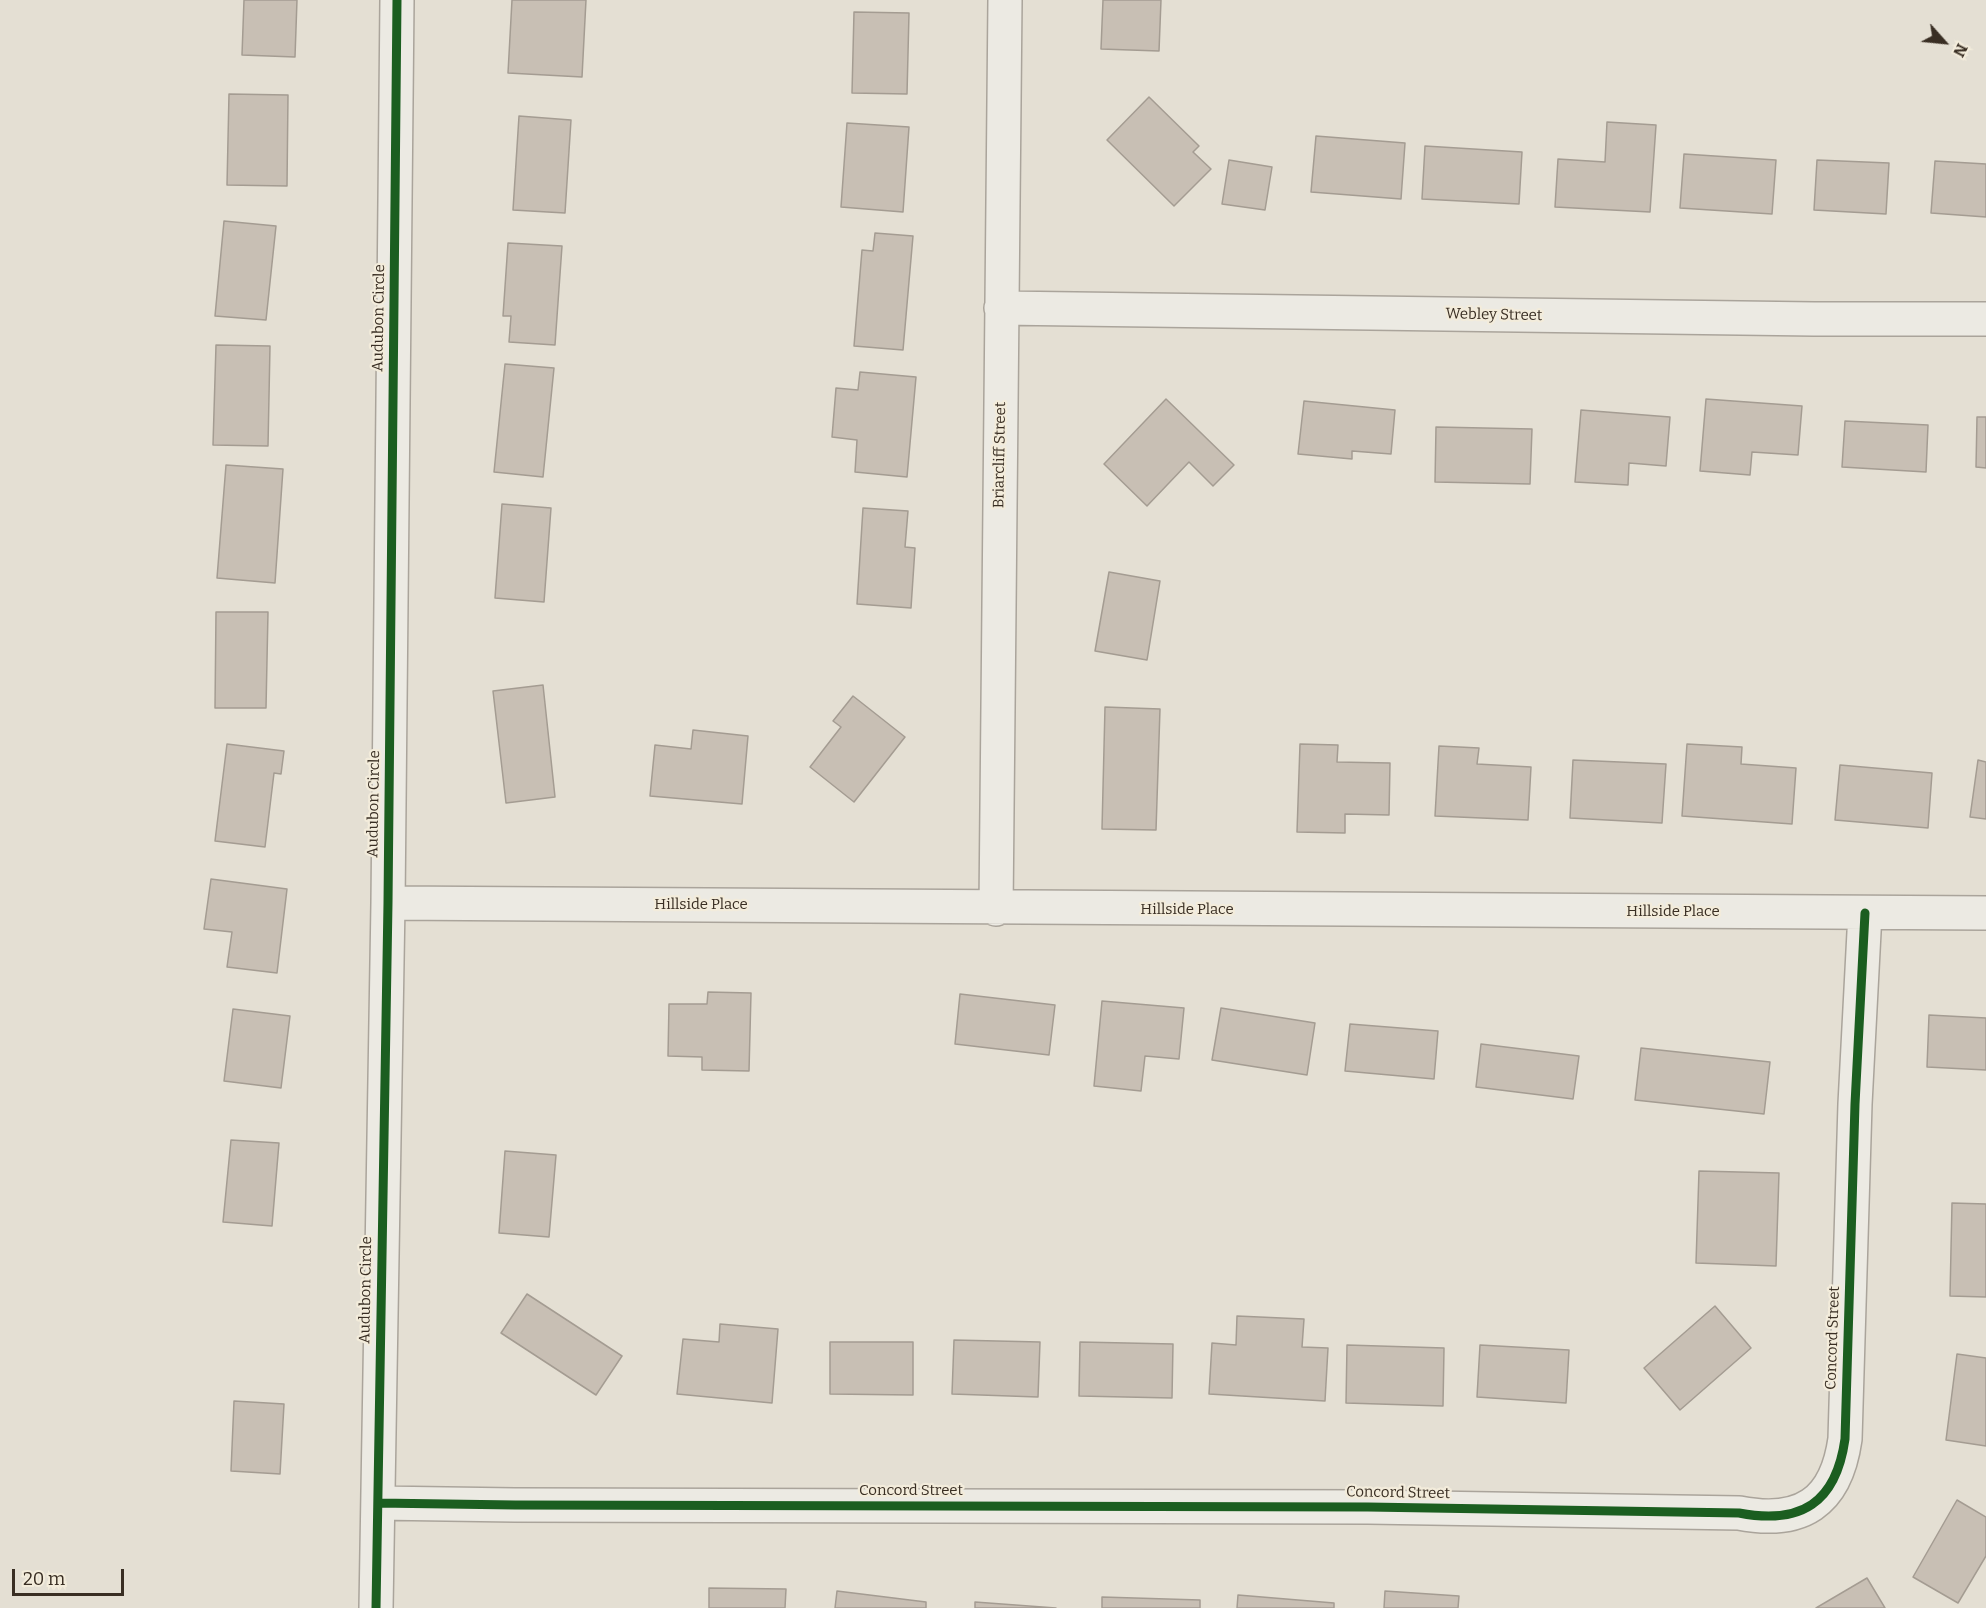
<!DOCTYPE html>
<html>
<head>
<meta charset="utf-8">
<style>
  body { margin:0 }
  #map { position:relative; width:1986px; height:1608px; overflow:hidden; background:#e4dfd3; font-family:Bitter,serif }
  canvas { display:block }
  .north { position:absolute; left:1914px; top:12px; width:60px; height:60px; -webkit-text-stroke:4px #f3ecdb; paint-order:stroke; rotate:117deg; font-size:16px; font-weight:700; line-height:24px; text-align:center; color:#392e23 }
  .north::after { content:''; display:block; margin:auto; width:21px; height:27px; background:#392e23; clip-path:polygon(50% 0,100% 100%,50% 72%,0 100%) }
  .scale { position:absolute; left:12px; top:1569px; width:112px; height:27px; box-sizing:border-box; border:3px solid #392e23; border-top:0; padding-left:8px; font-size:18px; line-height:21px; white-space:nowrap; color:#392e23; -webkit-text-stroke:4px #f3ecdb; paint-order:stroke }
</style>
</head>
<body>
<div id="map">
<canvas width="1986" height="1608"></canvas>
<div class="north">N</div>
<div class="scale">20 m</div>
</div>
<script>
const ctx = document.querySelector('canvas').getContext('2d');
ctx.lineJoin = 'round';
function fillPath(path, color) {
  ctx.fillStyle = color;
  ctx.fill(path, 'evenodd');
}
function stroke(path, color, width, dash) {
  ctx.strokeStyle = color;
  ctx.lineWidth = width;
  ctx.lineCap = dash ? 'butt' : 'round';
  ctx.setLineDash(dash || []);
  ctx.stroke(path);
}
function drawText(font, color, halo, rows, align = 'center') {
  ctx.font = font + ' Bitter,serif';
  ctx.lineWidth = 4.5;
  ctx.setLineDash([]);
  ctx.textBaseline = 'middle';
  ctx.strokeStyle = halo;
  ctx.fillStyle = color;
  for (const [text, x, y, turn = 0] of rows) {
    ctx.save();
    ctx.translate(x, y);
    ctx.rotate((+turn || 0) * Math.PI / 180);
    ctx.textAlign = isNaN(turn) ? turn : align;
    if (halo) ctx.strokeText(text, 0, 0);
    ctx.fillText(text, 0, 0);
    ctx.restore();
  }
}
const building = new Path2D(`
  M244 0H297L295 57 242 55Z
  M512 0H586L582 77 508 73Z
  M1103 0H1161L1159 51 1101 49Z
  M854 12 909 13 907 94 852 93Z
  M229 94 288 95 287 186 227 185Z
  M1149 97 1199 146 1193 152 1211 169 1174 206 1107 140Z
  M519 116 571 120 565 213 513 210Z
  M1607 122 1656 125 1650 212 1555 207 1558 159 1605 162Z
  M847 123 909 127 903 212 841 207Z
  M1316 136 1405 143 1401 199 1311 192Z
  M1425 146 1522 152 1519 204 1422 199Z
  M1684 154 1776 160 1772 214 1680 208Z
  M1229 160 1272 167 1265 210 1222 204Z
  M1817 160 1889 163 1886 214 1814 210Z
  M1935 161 1986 164V217L1931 213Z
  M224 221 276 226 266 320 215 316Z
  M875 233 913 236 903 350 854 346 862 250 873 251Z
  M508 243 562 246 555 345 509 342 511 316H503Z
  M216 345 270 346 268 446 213 445Z
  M505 364 554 368 543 477 494 472Z
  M860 372 916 377 907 477 855 472 857 440 832 437 836 388 858 390Z
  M1166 399 1234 465 1213 486 1189 462 1147 506 1104 464Z
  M1706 399 1802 406 1798 455 1752 452 1750 475 1700 471Z
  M1304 401 1395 410 1391 454 1352 451V459L1298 454Z
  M1581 410 1670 417 1666 466 1629 463 1628 485 1575 482Z
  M1977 417H1986V468L1976 467Z
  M1845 421 1928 425 1926 472 1842 467Z
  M1436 427 1532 429 1530 484 1435 482Z
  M226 465 283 469 275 583 217 578Z
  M502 504 551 508 544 602 495 598Z
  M863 508 908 511 905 547 915 548 911 608 857 604Z
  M1109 572 1160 581 1147 660 1095 651Z
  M216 612H268L266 708H215Z
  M543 685 555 797 506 803 493 691Z
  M853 696 905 737 854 802 810 767 841 727 833 721Z
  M1105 707 1160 709 1156 830 1102 829Z
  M693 730 748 736 742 804 650 796 655 745 691 749Z
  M227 744 284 751 281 774 274 773 265 847 215 841Z
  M1300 744 1338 745 1337 762 1390 763 1389 815 1345 814V833L1297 832Z
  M1687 744 1742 747 1741 764 1796 768 1792 824 1682 816Z
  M1439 746 1479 748 1477 764 1531 767 1528 820 1435 816Z
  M1573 760 1666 764 1662 823 1570 818Z
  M1978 760 1986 762V819L1970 817Z
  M1840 765 1932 773 1928 828 1835 820Z
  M211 879 287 889 277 973 227 967 232 932 204 929Z
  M708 992 751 993 749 1071 702 1070V1057L668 1056 669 1004H707Z
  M960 994 1055 1005 1049 1055 955 1044Z
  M1102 1001 1184 1008 1179 1059 1145 1056 1141 1091 1094 1086Z
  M1221 1008 1315 1023 1307 1075 1212 1060Z
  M233 1009 290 1016 281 1088 224 1081Z
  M1929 1015 1986 1018V1070L1927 1067Z
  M1350 1024 1438 1031 1434 1079 1345 1071Z
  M1481 1044 1579 1056 1573 1099 1476 1087Z
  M1641 1048 1770 1062 1764 1114 1635 1100Z
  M231 1140 279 1143 272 1226 223 1222Z
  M505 1151 556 1155 549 1237 499 1233Z
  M1699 1171 1779 1173 1776 1266 1696 1263Z
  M1952 1203 1986 1204V1297L1950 1296Z
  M527 1294 622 1356 596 1395 501 1333Z
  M1715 1306 1751 1348 1680 1410 1644 1368Z
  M1237 1316 1304 1319 1302 1347 1328 1348 1325 1401 1209 1394 1212 1343 1236 1345Z
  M720 1324 778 1329 772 1403 677 1394 683 1339 719 1342Z
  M954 1340 1040 1342 1038 1397 952 1394Z
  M830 1342H913V1395L830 1394Z
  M1080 1342 1173 1344 1172 1398 1079 1396Z
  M1347 1345 1444 1348 1443 1406 1346 1403Z
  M1480 1345 1569 1350 1566 1403 1477 1397Z
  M1957 1354 1986 1358V1446L1946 1440Z
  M234 1401 284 1404 280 1474 231 1471Z
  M1957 1500 1986 1517V1556L1958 1603 1913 1577Z
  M1867 1578 1885 1608H1816Z
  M709 1588 786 1589 785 1608H709Z
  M837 1591 926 1602V1608H835Z
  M1385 1591 1459 1596 1458 1608H1384Z
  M1238 1595 1334 1603V1608H1237Z
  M1102 1597 1200 1600V1608H1102Z
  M975 1602 1056 1608H975Z`);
fillPath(building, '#c8bfb4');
stroke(building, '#a49c92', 1.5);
const minor = new Path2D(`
  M1001 308 1814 319H1986
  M388 903C920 906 1453 914 1986 913
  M996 909 1005 0
  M378 1503 515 1505 1368 1507 1739 1513C1801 1525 1836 1503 1845 1439L1855 1104 1865 913
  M376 1608 388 903 397 0`);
stroke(minor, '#aaa49b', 36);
stroke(minor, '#eceae3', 33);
stroke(new Path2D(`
  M378 1503 515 1505 1368 1507 1739 1513C1801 1525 1836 1503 1845 1439L1855 1104 1865 913
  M376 1608 388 903 397 0`), '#1b5e20', 9);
drawText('15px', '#392e23', '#f3ecdb', [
  ["Webley Street",1494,315,1],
  ["Audubon Circle",379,318,-89],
  ["Briarcliff Street",1000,455,-89],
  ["Audubon Circle",374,804,-89],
  ["Hillside Place",701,905],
  ["Hillside Place",1187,910],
  ["Hillside Place",1673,912],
  ["Audubon Circle",366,1290,-89],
  ["Concord Street",1833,1338,-88],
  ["Concord Street",911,1491],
  ["Concord Street",1398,1493,1]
]);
</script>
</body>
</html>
